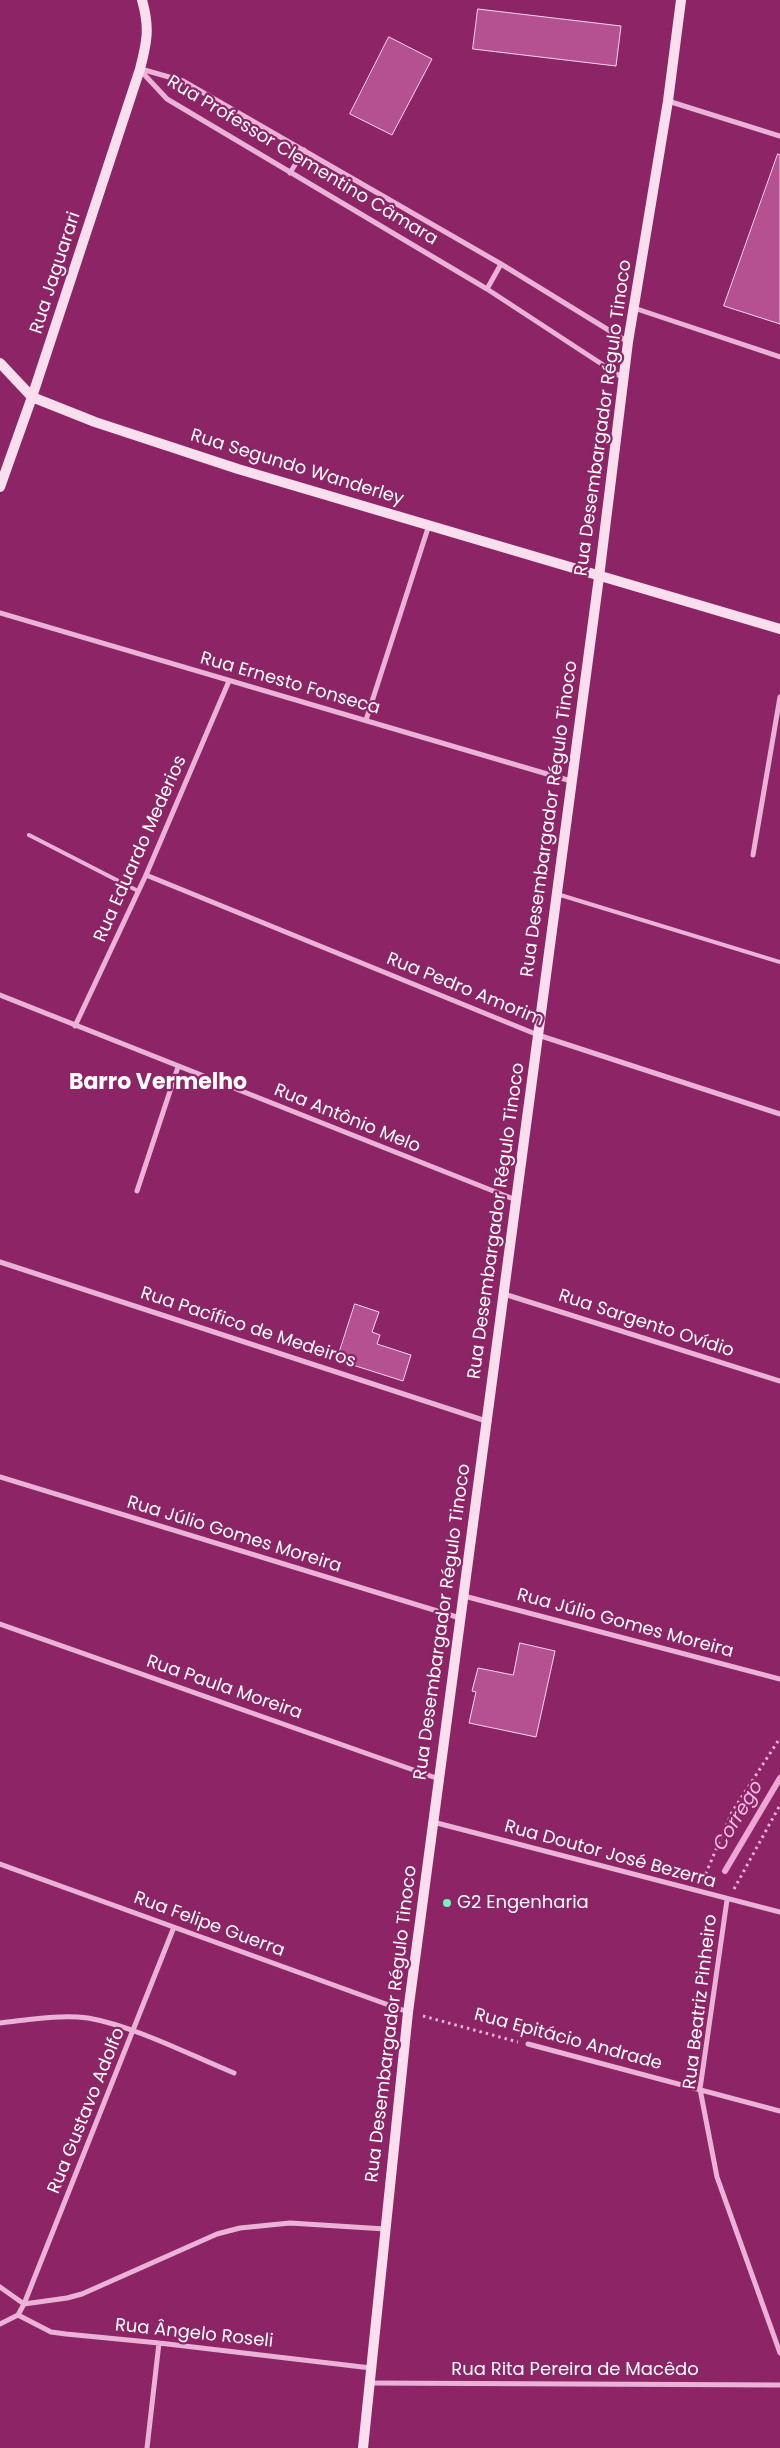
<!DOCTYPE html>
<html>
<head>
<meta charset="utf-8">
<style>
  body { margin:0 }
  canvas { display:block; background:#8c2466 }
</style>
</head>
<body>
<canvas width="780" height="2448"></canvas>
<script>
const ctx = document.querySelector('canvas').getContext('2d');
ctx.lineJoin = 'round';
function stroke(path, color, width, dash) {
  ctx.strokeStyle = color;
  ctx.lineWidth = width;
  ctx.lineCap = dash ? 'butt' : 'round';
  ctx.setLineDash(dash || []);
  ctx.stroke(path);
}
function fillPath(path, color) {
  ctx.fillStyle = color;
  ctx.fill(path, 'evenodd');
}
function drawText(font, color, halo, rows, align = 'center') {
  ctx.font = font + ' Poppins,sans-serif';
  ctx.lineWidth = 4.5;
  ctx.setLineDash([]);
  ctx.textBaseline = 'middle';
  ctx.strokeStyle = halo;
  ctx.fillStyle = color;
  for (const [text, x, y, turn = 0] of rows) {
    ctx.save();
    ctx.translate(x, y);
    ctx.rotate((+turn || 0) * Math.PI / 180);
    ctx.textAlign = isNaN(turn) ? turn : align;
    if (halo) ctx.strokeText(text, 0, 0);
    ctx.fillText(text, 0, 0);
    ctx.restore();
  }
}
stroke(new Path2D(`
  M725 1871 780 1778`), '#eca7d4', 6);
const building = new Path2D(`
  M478 9 621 26 616 66 473 49Z
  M389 37 432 59 392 135 350 114Z
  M778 154 780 155V324L724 306Z
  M355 1304 379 1312 372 1332 380 1335 377 1344 411 1355 403 1381 337 1360Z
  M520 1643 555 1651 536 1737 469 1723 476 1692 472 1691 478 1668 513 1675Z`);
fillPath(building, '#b55091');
stroke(building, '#f8d7ec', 1);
stroke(new Path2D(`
  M703 1880 732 1812 780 1738
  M734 1889 780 1805
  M423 2016 518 2042`), '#ebb2d7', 3, [2.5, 4]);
stroke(new Path2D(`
  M29 835 138 891
  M557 894 780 962`), '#ebb2d7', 4);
stroke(new Path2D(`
  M141 69 183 81 501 264 628 342
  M140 70 167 99 487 289 623 378
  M668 101 780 136
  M290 173 304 150
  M487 289 501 264
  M634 308 780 357
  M0 613 571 781
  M366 720 429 525
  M753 855 780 697
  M146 875 538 1035 780 1114
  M0 995 516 1200
  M75 1026 146 875 229 681
  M137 1191 178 1067
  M0 1262 486 1421
  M504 1294 780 1381
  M0 1477 460 1618
  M464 1596 780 1679
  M0 1624 439 1779
  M433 1822 780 1912
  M0 1864 408 2012
  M727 1900 700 2089 717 2177 780 2353
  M0 2023C28 2020 59 2014 88 2018 134 2026 190 2055 234 2073
  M528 2044 780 2111
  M0 2287 24 2304 67 2298 82 2294 217 2234 240 2228 290 2223 385 2229
  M18 2315 51 2332 66 2334 159 2343 371 2368
  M0 2324 18 2315 24 2304 174 1927
  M370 2383 780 2385
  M147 2448 159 2343`), '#ebb2d7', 5);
stroke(new Path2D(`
  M0 363 32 397 95 422 238 469 780 629
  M0 487 32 397 140 69C147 42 150 28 142 0
  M363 2448 408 2012 599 577 628 342 668 101 681 0`), '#f9deee', 10);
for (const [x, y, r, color] of [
  [447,1903,5,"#76f5b8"]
]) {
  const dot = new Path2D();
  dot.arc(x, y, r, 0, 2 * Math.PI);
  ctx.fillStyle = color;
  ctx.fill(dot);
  stroke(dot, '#8c2466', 2);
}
drawText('18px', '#fff', '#8c2466', [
  ["Rua Professor Clementino Câmara",302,161,31],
  ["Rua Jaguarari",56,273,-72],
  ["Rua Desembargador Régulo Tinoco",604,418,-82],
  ["Rua Segundo Wanderley",297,468,17],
  ["Rua Ernesto Fonseca",290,684,16],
  ["Rua Desembargador Régulo Tinoco",550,819,-82],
  ["Rua Eduardo Mederios",141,849,-66],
  ["Rua Pedro Amorim",465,990,22],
  ["Rua Antônio Melo",347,1119,22],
  ["Rua Desembargador Régulo Tinoco",497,1221,-82],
  ["Rua Sargento Ovídio",646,1324,18],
  ["Rua Pacífico de Medeiros",248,1328,18],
  ["Rua Júlio Gomes Moreira",234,1535,17],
  ["Rua Desembargador Régulo Tinoco",443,1622,-82],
  ["Rua Júlio Gomes Moreira",625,1624,15],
  ["Rua Paula Moreira",224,1688,19],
  ["Rua Doutor José Bezerra",610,1855,15],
  ["Rua Felipe Guerra",209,1925,20],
  ["Rua Beatriz Pinheiro",701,2002,-83],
  ["Rua Desembargador Régulo Tinoco",392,2024,-83],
  ["Rua Epitácio Andrade",568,2040,15],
  ["Rua Gustavo Adolfo",87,2111,-68],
  ["Rua Ângelo Roseli",194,2334,6],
  ["Rua Rita Pereira de Macêdo",575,2370]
]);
drawText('18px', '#fff', '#8c2466', [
  ["G2 Engenharia",457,1903]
], 'left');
drawText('italic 19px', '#f2bee0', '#8c2466', [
  ["Corrego",739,1816,-59]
]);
drawText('bold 22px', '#fff', '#8c2466', [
  ["Barro Vermelho",158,1083]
]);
</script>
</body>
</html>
